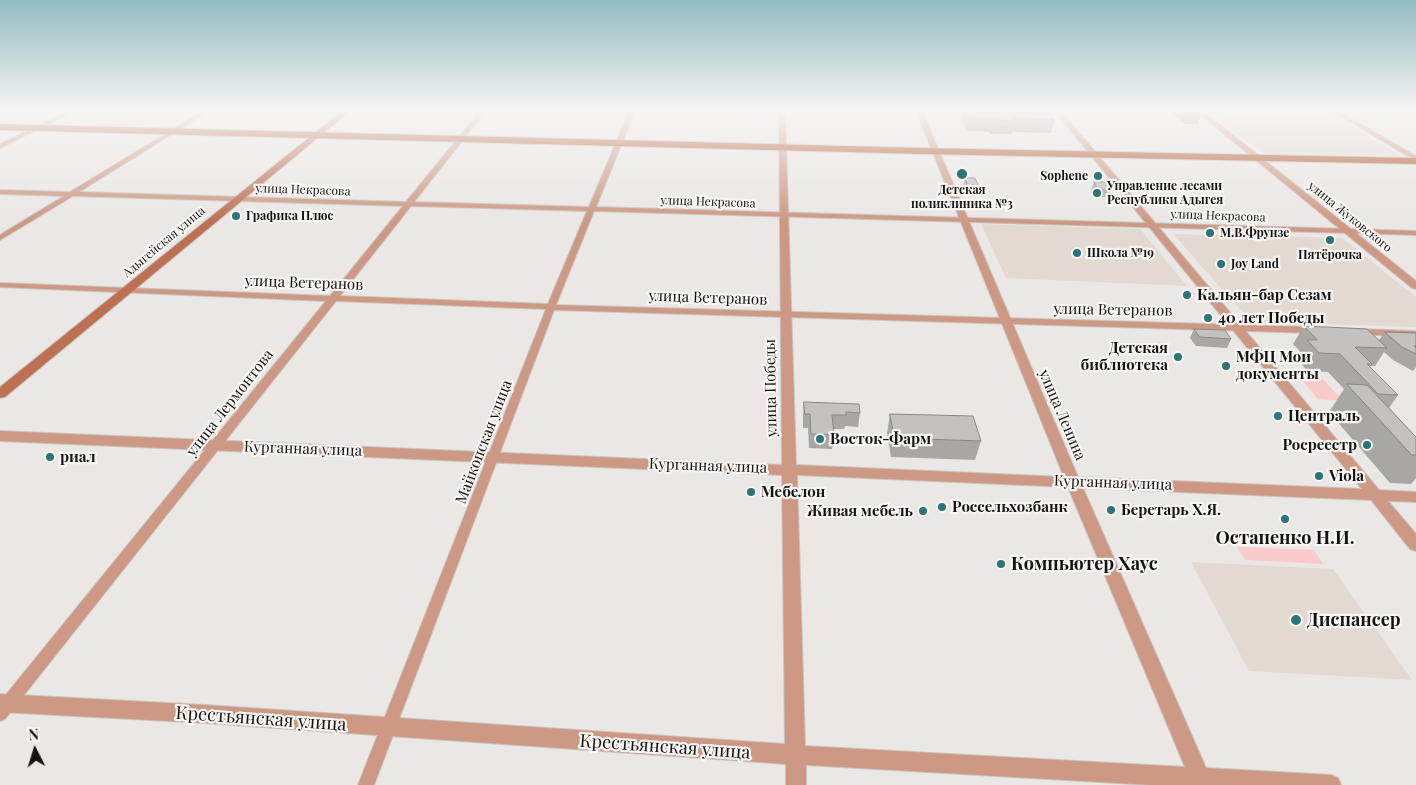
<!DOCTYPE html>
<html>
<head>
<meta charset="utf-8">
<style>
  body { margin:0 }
  #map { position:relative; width:1416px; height:785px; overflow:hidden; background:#eae7e4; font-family:"Playfair Display",serif }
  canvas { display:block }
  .north { position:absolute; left:10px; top:725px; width:50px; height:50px; -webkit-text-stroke:4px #f8f5f2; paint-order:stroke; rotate:355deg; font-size:14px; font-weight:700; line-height:20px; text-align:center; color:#131312 }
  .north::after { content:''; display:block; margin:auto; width:18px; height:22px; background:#131312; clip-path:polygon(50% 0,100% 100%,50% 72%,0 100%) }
</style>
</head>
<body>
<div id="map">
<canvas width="1416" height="785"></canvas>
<div class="north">N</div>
</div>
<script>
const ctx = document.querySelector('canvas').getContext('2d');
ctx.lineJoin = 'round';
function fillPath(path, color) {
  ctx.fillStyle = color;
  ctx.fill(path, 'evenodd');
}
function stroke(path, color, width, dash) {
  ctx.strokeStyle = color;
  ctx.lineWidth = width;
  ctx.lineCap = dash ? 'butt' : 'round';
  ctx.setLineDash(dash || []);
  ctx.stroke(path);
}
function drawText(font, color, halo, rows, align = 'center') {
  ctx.font = font + ' "Playfair Display",serif';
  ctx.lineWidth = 4.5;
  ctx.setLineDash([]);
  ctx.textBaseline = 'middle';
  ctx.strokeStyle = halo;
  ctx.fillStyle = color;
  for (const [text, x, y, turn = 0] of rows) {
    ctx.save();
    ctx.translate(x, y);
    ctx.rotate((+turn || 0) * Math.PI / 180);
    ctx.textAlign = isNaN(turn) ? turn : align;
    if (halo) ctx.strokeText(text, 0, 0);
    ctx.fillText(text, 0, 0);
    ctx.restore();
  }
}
fillPath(new Path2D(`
  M1207 111H1329L1401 156 1264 154Z
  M981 224 1140 229 1187 286 1006 278Z
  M1173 234 1342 238 1416 297V327L1251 322Z
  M1191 562 1333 569 1412 680 1249 671Z`), '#e2dad1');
fillPath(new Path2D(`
  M1300 378 1323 379 1343 401 1318 399Z
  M1237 547 1314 550 1323 564 1245 560Z`), '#fbcacb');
const minor = new Path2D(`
  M68 111H75L0 148V144Z
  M203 111H209L79 192 406 202 480 111H486L414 202 589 207 629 111H635L596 207 1416 231V235L594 211 556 305 1313 327 1317 330 1313 333 554 310 374 785H358L546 309 336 301 5 719 0 721V702L326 301 0 287V283L330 296 403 206 73 196 0 240V235L64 196 0 194V190L70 192ZM411 206 587 211 548 304 340 296Z
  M1332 111H1338L1416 156V161Z
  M1358 329 1416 331V337L1355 334 1353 332Z`);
const tertiary = new Path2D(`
  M779 111H785L796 465 1064 477 916 111H922L1078 477 1362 489 1055 111H1061L1379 490 1416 492V502L1388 501 1416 534V551L1410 549 1371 500 1083 488 1206 768 1331 775 1338 778 1341 785H1151L806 765V785H786V764L205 723 0 712V694L205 705 785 744 782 475 0 441V431L782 465ZM797 475 1068 487 1185 767 805 746Z
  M1196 111H1203L1416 281V289L1412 288Z`);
const secondary = new Path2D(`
  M342 111H350L5 397 0 398V387Z`);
const primary = new Path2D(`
  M0 124 923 148 1416 158V164L923 154 0 130Z`);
stroke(minor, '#c8c5c2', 2);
stroke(tertiary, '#c8c5c2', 2);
stroke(secondary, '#c8c5c2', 2);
stroke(primary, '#c8c5c2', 2);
fillPath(minor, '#cd9984');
fillPath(tertiary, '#cd9984');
fillPath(secondary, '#bc7152');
fillPath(primary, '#ad5329');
fillPath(new Path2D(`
  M963 111H1048L1055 120 1051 133 1012 132V134H990L989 132 967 131 961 119Z
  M1169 111H1197L1202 114 1198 124H1185Z
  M965 178 979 187 978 194H967L963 186Z
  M1094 182 1111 190 1108 197H1097L1091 190Z
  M1304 326 1379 340 1385 332 1416 333V367L1413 371 1393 360 1384 352 1375 366H1371L1370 367 1398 395 1389 408 1416 437V478L1411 484 1390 483 1329 412 1344 389 1328 372 1308 371 1296 358 1300 351 1293 344Z
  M1194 329 1231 339 1227 348 1196 346 1190 338Z
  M804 402 860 413 858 427 845 426 844 429H833L834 435 832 449 809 448 808 428H803V416Z
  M890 414 981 441 975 460 891 457 887 433Z`), '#a8a7a4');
const building = new Path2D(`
  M966 111H1048L1055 120 1013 118 1015 121 993 120 992 118H970Z
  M1185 111H1197L1202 114H1189Z
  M965 178H975L979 187H969Z
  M1094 182H1104L1111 190H1099Z
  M1304 326 1367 329 1387 348 1355 347 1372 364H1367L1398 395 1378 394 1340 354 1319 353 1307 340H1317Z
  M1194 329 1225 330 1231 339 1200 337Z
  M1385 332 1416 333V346H1414L1416 348V354L1402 347Z
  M1347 384 1367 385 1416 437V455H1412Z
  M804 402 859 404 860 413 846 412V415H832L834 435 811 434 810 414H805Z
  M890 414 973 416 981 441 895 438Z`);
fillPath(building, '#c3c2bf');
stroke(building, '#888886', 1);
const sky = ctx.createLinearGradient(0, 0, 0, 221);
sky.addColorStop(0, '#93bcc0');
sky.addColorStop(0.5, '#f6f4f3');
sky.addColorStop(1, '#f6f4f300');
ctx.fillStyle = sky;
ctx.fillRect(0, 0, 1416, 221);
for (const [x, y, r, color] of [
  [962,174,6,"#2b7579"],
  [1098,176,5,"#2b7579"],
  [1097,193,5,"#2b7579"],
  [236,216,5,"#2b7579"],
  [1210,233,5,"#2b7579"],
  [1330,240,5,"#2b7579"],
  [1077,253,5,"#2b7579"],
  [1221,264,5,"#2b7579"],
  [1187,295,5,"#2b7579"],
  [1208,318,5,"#2b7579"],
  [1178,357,5,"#2b7579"],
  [1226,366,5,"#2b7579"],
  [1278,416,5,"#2b7579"],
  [820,439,5,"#2b7579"],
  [1367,445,5,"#2b7579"],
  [50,457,5,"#2b7579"],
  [1319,476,5,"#2b7579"],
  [751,492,5,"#2b7579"],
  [942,507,5,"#2b7579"],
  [1111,510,5,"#2b7579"],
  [923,511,5,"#2b7579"],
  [1285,519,5,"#2b7579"],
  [1001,564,5,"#2b7579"],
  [1296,620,6,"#2b7579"]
]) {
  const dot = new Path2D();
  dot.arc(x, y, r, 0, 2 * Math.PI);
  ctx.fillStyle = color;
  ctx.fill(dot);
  stroke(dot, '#f8f5f2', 2);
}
drawText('bold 12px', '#131312', '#f8f5f2', [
  ["Sophene",1088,176,"right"],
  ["Управление лесами",1107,186],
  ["Республики Адыгея",1107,200],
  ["Детская",962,190,"center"],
  ["поликлиника №3",962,204,"center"],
  ["Графика Плюс",246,216],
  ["М.В.Фрунзе",1220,233],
  ["Школа №19",1087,253],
  ["Пятёрочка",1330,255,"center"],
  ["Joy Land",1231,264]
], 'left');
drawText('12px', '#131312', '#f8f5f2', [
  ["улица Некрасова",303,190,2],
  ["улица Некрасова",708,202,2],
  ["улица Некрасова",1218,216,2],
  ["улица Жуковского",1350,217,39],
  ["Адыгейская улица",164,242,-40]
]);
drawText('15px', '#131312', '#f8f5f2', [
  ["улица Ветеранов",304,283,2],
  ["улица Ветеранов",708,298,2],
  ["улица Ветеранов",1113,310,1],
  ["улица Победы",771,388,-91],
  ["улица Лермонтова",230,403,-52],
  ["улица Ленина",1062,415,67],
  ["Майкопская улица",484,442,-69],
  ["Курганная улица",303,449,2],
  ["Курганная улица",708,466,2],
  ["Курганная улица",1113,483,2]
]);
drawText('bold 15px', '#131312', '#f8f5f2', [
  ["Кальян-бар Сезам",1197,295],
  ["40 лет Победы",1218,318],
  ["Детская",1168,348,"right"],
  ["библиотека",1168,365,"right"],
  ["МФЦ Мои",1236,357],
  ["документы",1236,374],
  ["Централь",1288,416],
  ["Восток-Фарм",830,439],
  ["Росреестр",1357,445,"right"],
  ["риал",60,457],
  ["Viola",1329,476],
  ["Мебелон",761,492],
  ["Россельхозбанк",952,507],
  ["Беретарь Х.Я.",1121,510],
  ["Живая мебель",913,511,"right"]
], 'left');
drawText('bold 18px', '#131312', '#f8f5f2', [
  ["Остапенко Н.И.",1285,538,"center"],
  ["Компьютер Хаус",1011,564],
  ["Диспансер",1307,620]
], 'left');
drawText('18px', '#131312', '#f8f5f2', [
  ["Крестьянская улица",261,719,4],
  ["Крестьянская улица",665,747,4]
]);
</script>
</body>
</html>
